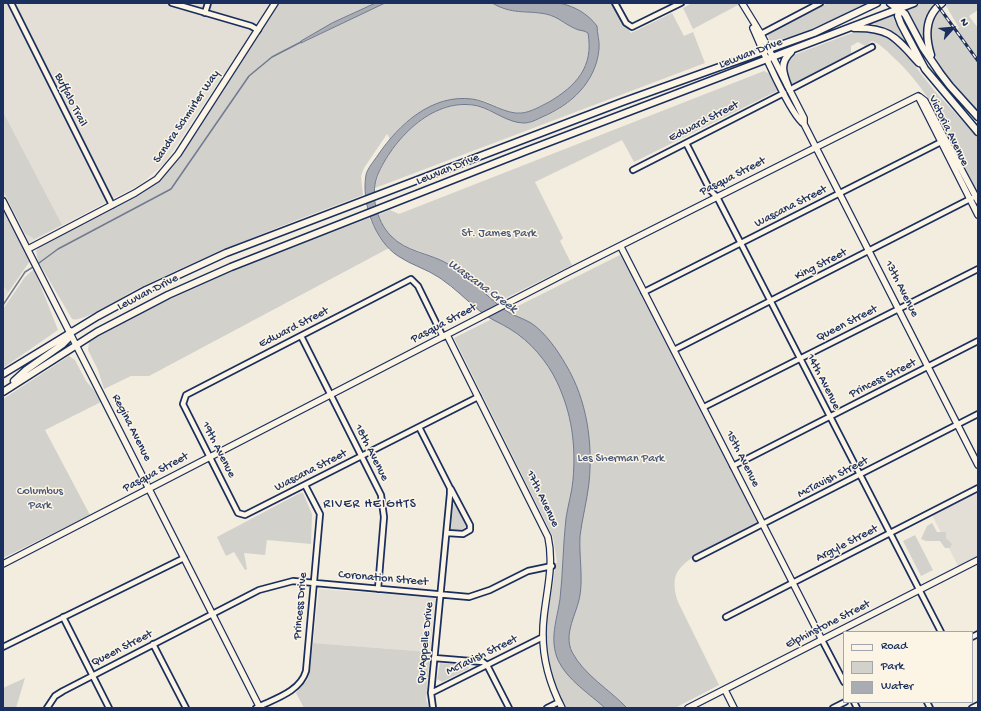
<!DOCTYPE html>
<html>
<head>
<meta charset="utf-8">
<style>
  body { margin:0 }
  #map { position:relative; width:981px; height:711px; overflow:hidden; background:#f3ede0; font-family:"Gochi Hand",sans-serif }
  canvas { display:block }
  .frame { position:absolute; inset:0; border:4px solid #1b2f5e; pointer-events:none }
  .legend { position:absolute; left:843px; top:631px; width:130px; height:72px; box-sizing:border-box; background:#fcf5e5; border:1px solid #a2a6af; margin:0; padding:5px 7px; list-style:none; font-size:12px; color:#1b2f5e }
  .legend li { display:flex; align-items:center; gap:8px; height:20px }
  .legend b { width:20px; border:1px solid #a2a6af }
  .north { position:absolute; left:933px; top:8px; width:40px; height:40px; -webkit-text-stroke:3px #fcf5e5; paint-order:stroke; rotate:63deg; font-size:11px; font-weight:700; line-height:16px; text-align:center; color:#1b2f5e }
  .north::after { content:''; display:block; margin:auto; width:14px; height:18px; background:#1b2f5e; clip-path:polygon(50% 0,100% 100%,50% 72%,0 100%) }
</style>
</head>
<body>
<div id="map">
<canvas width="981" height="711"></canvas>
<div class="frame"></div>
<ul class="legend">
<li><b style="height:5px;background:#fcf5e5"></b>Road</li>
<li><b style="height:11px;background:#d3d1cc"></b>Park</li>
<li><b style="height:11px;background:#a9acb3"></b>Water</li>
</ul>
<div class="north">N</div>
</div>
<script>
const ctx = document.querySelector('canvas').getContext('2d');
ctx.lineJoin = 'round';
function fillPath(path, color) {
  ctx.fillStyle = color;
  ctx.fill(path, 'evenodd');
}
function stroke(path, color, width, dash) {
  ctx.strokeStyle = color;
  ctx.lineWidth = width;
  ctx.lineCap = dash ? 'butt' : 'round';
  ctx.setLineDash(dash || []);
  ctx.stroke(path);
}
function drawText(font, color, halo, rows, align = 'center') {
  ctx.font = font + ' "Gochi Hand",sans-serif';
  ctx.lineWidth = 3;
  ctx.setLineDash([]);
  ctx.textBaseline = 'middle';
  ctx.strokeStyle = halo;
  ctx.fillStyle = color;
  for (const [text, x, y, turn = 0] of rows) {
    ctx.save();
    ctx.translate(x, y);
    ctx.rotate((+turn || 0) * Math.PI / 180);
    ctx.textAlign = isNaN(turn) ? turn : align;
    if (halo) ctx.strokeText(text, 0, 0);
    ctx.fillText(text, 0, 0);
    ctx.restore();
  }
}
fillPath(new Path2D(`
  M3 3H271L165 163 141 184 23 246 30 261 3 301Z
  M978 492V558L959 568 932 515Z
  M319 589 435 598 430 652 313 643Z`), '#e3dfd6');
fillPath(new Path2D(`
  M279 3H376L332 23 302 43 385 3H492C513 15 524 10 546 14 559 17 564 24 576 29 580 31 584 30 588 33 594 67 577 85 549 102 541 106 531 113 521 113 509 114 496 105 484 101 449 91 411 112 390 139L387 134 364 168 361 176 363 195C285 224 209 254 135 290 123 296 83 323 72 319L38 261 36 251 39 247 142 193 173 166Z
  M559 3H612L619 18 631 33 672 13 684 36 693 32 705 63 375 188C383 147 431 96 476 106 487 108 497 116 507 118 514 119 546 115 552 113 557 111 563 106 567 103 606 74 617 14 559 3Z
  M692 3H737L738 5 693 29 683 8Z
  M828 3H868C848 12 788 43 769 40L768 35 776 30Z
  M924 3 935 4C926 14 923 24 923 37L920 39 907 9Z
  M947 3H978V10L969 16 978 28V112C955 85 912 48 939 10L955 30 959 28 945 4Z
  M893 14 894 20 906 42 904 43 895 33 882 26 868 23Z
  M872 32 888 37 912 62 933 89 978 138V193C953 145 933 92 892 56 886 50 880 44 872 41L865 46 858 42 851 46V54L792 84 789 82C785 71 783 65 791 56L852 33Z
  M764 71 772 75 779 90 634 162 622 140 535 182 563 238 560 241 572 265 496 303C481 291 465 275 448 264 421 247 390 251 378 215L390 210 399 214Z
  M3 112 62 225 34 239 25 233 3 190Z
  M3 209 30 261 8 292 3 285Z
  M369 218 379 237 389 248 149 376H131L104 389 98 370 88 350 89 342 92 340 158 305 228 273Z
  M622 254 760 523C740 533 684 554 676 575 673 584 675 593 678 602L719 685 675 708H565C552 679 543 650 547 618 549 600 555 582 555 563H557L553 537 454 338Z
  M34 269 58 330 3 368V309L25 277Z
  M69 356 75 360 86 381 97 394 101 402 45 430 90 515 3 558V399Z
  M300 493H303L312 514 311 544 267 540 265 555 244 553 247 569 245 570 234 552 226 556 217 537Z
  M455 503 467 526 460 531H452L451 529 453 505Z
  M932 523 937 532H946V538L952 544 950 548H945L940 541H926L921 539 927 526Z
  M915 535 933 570 921 576 903 541Z
  M313 643 430 652 426 699 429 708H304L296 693 308 679Z
  M440 663 467 665 469 667 468 669 442 682 437 679Z
  M25 678 16 708H3V688Z`), '#d3d1cc');
const water = new Path2D(`
  M376 3H385L301 43V41L332 23Z
  M492 3H559C574 6 587 13 597 26 597 34 600 41 599 49 596 82 571 105 542 117 536 120 530 123 524 123 508 123 493 110 478 106 435 96 395 137 379 172 369 192 376 221 391 236 406 252 430 253 448 264 468 276 486 296 505 310 513 316 523 318 531 323 545 332 558 351 566 365 587 400 593 443 589 483 587 501 582 519 580 536 579 556 583 576 580 595 577 614 563 633 572 652 584 675 610 690 627 708H605C590 694 567 680 558 660 549 639 557 620 560 599 563 572 563 545 566 518 568 505 572 492 573 480 576 445 572 414 557 382 547 361 530 341 510 329 501 323 489 319 481 312 467 301 455 288 440 278 427 269 411 265 398 256 375 241 361 203 366 175 367 169 374 161 378 155 399 124 432 94 472 99 489 101 506 115 522 113 531 112 541 106 549 102 576 86 594 67 588 33 584 30 580 31 576 29 564 24 559 17 546 14 524 10 513 15 492 3Z`);
fillPath(water, '#a9acb3');
stroke(water, '#707a91', 1);
stroke(new Path2D(`
  M39 263 58 249 171 189 249 76 272 57 301 42
  M3 305 25 272 33 267`), '#707a91', 1.5);
const minor = new Path2D(`
  M11 3 112 205
  M172 3 251 26 258 30
  M615 3 626 23 632 27 681 3
  M205 13 208 3
  M761 34 820 3
  M789 90 872 47
  M686 143 710 190 717 197 941 632
  M633 170 784 93
  M644 292 943 141
  M301 336 381 495 384 517 378 589
  M443 337 418 286 411 279 186 395 183 404 238 513 245 515 478 397
  M674 350 972 198
  M704 407 978 269
  M419 427 450 488V494L431 693 433 708
  M733 466 978 341
  M447 533 463 534 470 530V525L451 489
  M696 558 978 414
  M63 617 109 708
  M726 617 978 488
  M972 637 978 634
  M822 640 844 682
  M153 644 186 708
  M3 647 184 558
  M434 658 483 662 487 665 509 708
  M431 693 543 637
  M854 702 857 708
  M927 702 930 708
  M47 708 55 696 63 691 259 590 293 581 469 597 490 590 528 571 552 566
  M256 708C274 699 300 692 306 671L320 514 305 485
  M547 708 559 702
  M833 708 845 702
  M972 708 978 705`);
const tertiary = new Path2D(`
  M742 3 761 34 804 118V124L978 465
  M753 28C760 45 791 116 804 124
  M918 96 978 215
  M920 97 925 101 978 201
  M3 201 260 708
  M621 247 822 640
  M28 249 135 193 157 179 178 154 275 3
  M447 335 548 537C554 564 547 589 544 616 540 648 547 679 562 708
  M3 564 566 273 918 96
  M725 690 734 708
  M688 708 978 560`);
const secondary = new Path2D(`
  M890 3 905 14 923 48 940 73 950 86 978 117
  M900 3 898 16 901 24 925 69 978 132
  M854 28C890 27 896 38 919 63
  M931 55C925 36 925 16 942 3
  M788 86C783 73 779 63 791 52
  M3 374 98 316 146 290 226 253 622 102 814 33 877 3
  M14 381 26 370 63 344 68 339 70 331
  M3 392 97 332 168 295 231 267 526 151 914 3`);
stroke(minor, '#1b2f5e', 8);
stroke(tertiary, '#1b2f5e', 8);
stroke(secondary, '#1b2f5e', 9);
stroke(minor, '#fcf5e5', 4.5);
stroke(tertiary, '#fcf5e5', 5.5);
stroke(secondary, '#fcf5e5', 6);
const rail = new Path2D(`
  M936 3 978 61`);
stroke(rail, '#1b2f5e', 3);
stroke(rail, '#fcf5e5', 1.5, [4.5]);
drawText('12px', '#1b2f5e', '#fcf5e5', [
  ["Lewvan Drive",751,54,-21],
  ["Buffalo Trail",70,100,63],
  ["Sandra Schmirler Way",187,117,-56],
  ["Edward Street",704,122,-27],
  ["Victoria Avenue",948,131,64],
  ["Lewvan Drive",448,170,-22],
  ["Pasqua Street",733,177,-27],
  ["Wascana Street",791,207,-27],
  ["King Street",821,265,-27],
  ["13th Avenue",901,289,63],
  ["Lewvan Drive",148,293,-27],
  ["Pasqua Street",444,324,-28],
  ["Queen Street",847,324,-27],
  ["Edward Street",294,328,-27],
  ["Princess Street",883,379,-27],
  ["14th Avenue",823,382,63],
  ["Regina Avenue",131,428,63],
  ["19th Avenue",218,450,63],
  ["18th Avenue",371,453,63],
  ["15th Avenue",742,459,63],
  ["Wascana Street",311,471,-27],
  ["Pasqua Street",156,473,-28],
  ["McTavish Street",833,478,-27],
  ["17th Avenue",542,499,64],
  ["Argyle Street",847,544,-27],
  ["Coronation Street",383,579,5],
  ["Princess Drive",301,606,-85],
  ["Elphinstone Street",828,625,-27],
  ["Qu'Appelle Drive",426,643,-84],
  ["Queen Street",122,649,-27],
  ["McTavish Street",482,656,-26]
]);
drawText('12px', '#49587a', '#fcf5e5', [
  ["St. James Park",499,234],
  ["Les Sherman Park",621,459],
  ["Columbus",40,492],
  ["Park",40,506]
]);
drawText('italic 13px', '#465478', '#fcf5e5', [
  ["Wascana Creek",482,287,36]
]);
ctx.letterSpacing = '1px';
drawText('13px', '#1b2f5e', '#fcf5e5', [
  ["RIVER HEIGHTS",370,505]
]);
ctx.letterSpacing = '0px';
</script>
</body>
</html>
